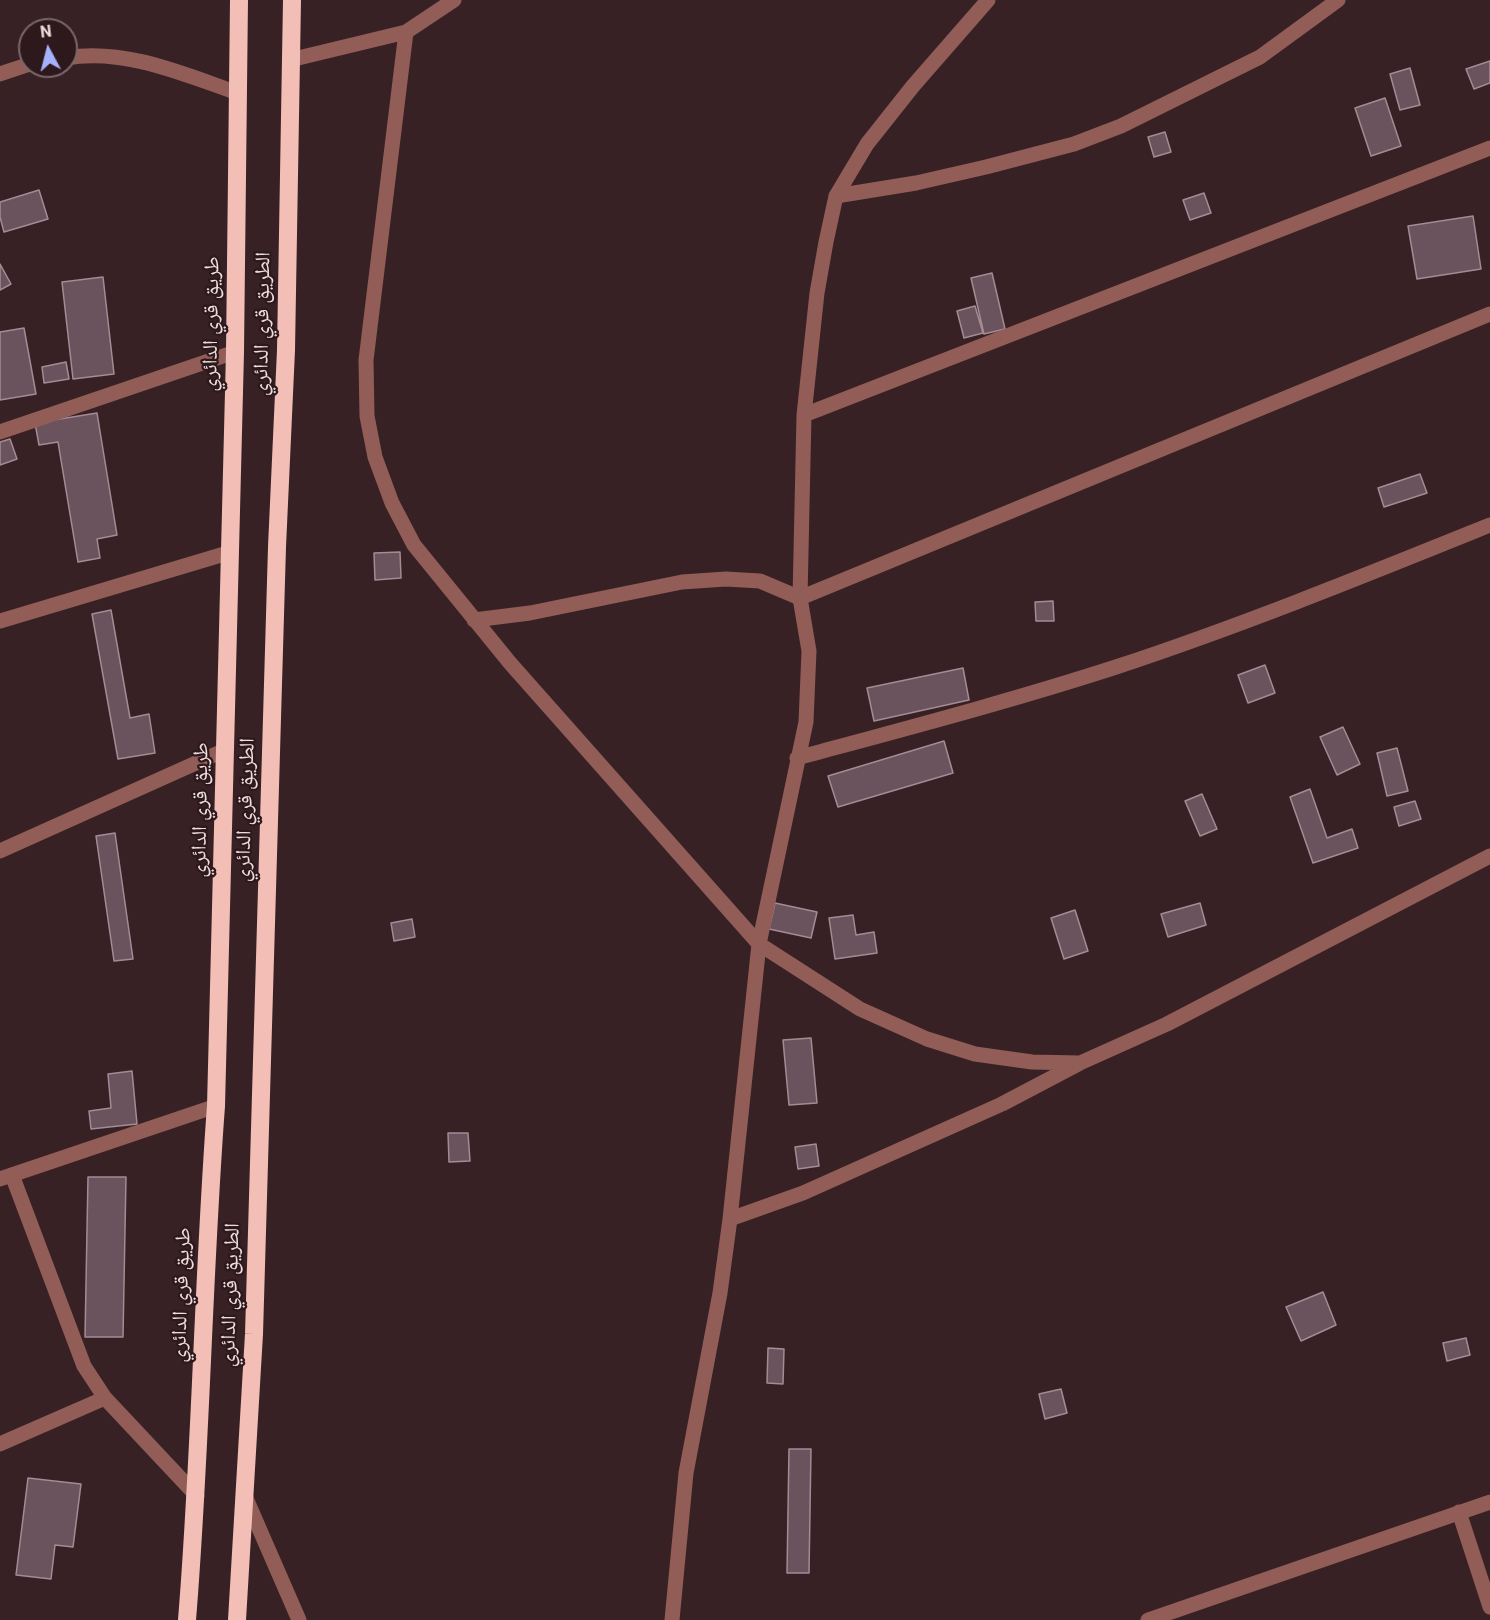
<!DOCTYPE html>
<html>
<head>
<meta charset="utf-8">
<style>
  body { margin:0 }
  #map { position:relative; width:1490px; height:1620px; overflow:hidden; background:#372124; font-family:Roboto,sans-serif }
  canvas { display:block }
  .north { position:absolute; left:18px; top:18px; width:60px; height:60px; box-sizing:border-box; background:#2d181b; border:2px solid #7a6769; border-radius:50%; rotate:353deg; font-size:16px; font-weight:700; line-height:24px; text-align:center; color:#eddddf }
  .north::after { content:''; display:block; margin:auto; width:21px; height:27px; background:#a6b1fc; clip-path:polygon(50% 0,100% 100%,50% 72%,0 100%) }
</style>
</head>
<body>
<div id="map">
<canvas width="1490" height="1620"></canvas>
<div class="north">N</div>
</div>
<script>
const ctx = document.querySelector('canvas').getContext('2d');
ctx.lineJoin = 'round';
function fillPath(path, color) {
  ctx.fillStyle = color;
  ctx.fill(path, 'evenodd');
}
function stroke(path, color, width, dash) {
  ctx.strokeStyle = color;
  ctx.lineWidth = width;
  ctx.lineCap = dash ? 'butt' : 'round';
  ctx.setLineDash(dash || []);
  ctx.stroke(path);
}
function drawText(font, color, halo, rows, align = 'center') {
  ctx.font = font + ' Roboto,"Noto Naskh Arabic",sans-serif';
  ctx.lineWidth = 4.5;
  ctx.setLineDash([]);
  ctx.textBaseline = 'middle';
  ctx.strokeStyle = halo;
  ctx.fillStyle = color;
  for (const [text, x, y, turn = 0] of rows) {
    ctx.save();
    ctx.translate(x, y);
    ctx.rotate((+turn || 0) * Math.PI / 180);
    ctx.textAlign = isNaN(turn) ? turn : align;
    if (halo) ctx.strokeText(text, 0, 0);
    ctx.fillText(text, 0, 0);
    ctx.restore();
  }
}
const building = new Path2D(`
  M1490 61V83L1474 89 1466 69Z
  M1410 68 1420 105 1400 110 1390 74Z
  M1385 98 1401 146 1371 156 1355 108Z
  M1165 132 1171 152 1154 157 1148 137Z
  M39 190 48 219 4 232 0 217V202Z
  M1204 193 1211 213 1190 220 1183 200Z
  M1473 216 1481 269 1417 279 1408 226Z
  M0 264 11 284 0 290Z
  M992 273 1005 329 984 334 971 278Z
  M103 277 114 374 73 379 62 282Z
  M975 306 983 333 964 338 957 311Z
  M24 328 36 394 0 400V332Z
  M66 362 69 379 44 383 42 367Z
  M97 413 117 535 97 539 100 558 78 562 58 442 39 445 35 423Z
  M10 439 17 459 0 465V442Z
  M1420 474 1427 493 1384 507 1378 488Z
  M400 552 401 578 375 580 374 553Z
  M1053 601 1054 621H1036L1035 602Z
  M111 610 130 718 149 714 155 753 118 759 92 614Z
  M1265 665 1275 693 1248 703 1238 675Z
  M963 668 969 700 874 721 867 688Z
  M1343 727 1360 764 1337 775 1320 737Z
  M944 741 953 773 838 807 828 776Z
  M1397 748 1408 791 1387 796 1377 753Z
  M1310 789 1327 838 1352 829 1358 848 1313 863 1290 797Z
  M1202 794 1217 829 1200 836 1185 801Z
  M1415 801 1421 819 1399 826 1394 807Z
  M115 833 133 959 114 961 96 836Z
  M775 903 817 912 811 938 769 929Z
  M1200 903 1206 925 1168 937 1161 914Z
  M1075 910 1088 951 1064 959 1051 918Z
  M853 915 856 935 874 932 877 953 835 959 829 918Z
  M412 919 415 937 394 941 391 923Z
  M811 1038 817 1103 789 1105 783 1040Z
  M132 1071 137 1124 91 1129 89 1111 111 1108 108 1074Z
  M448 1133H468L470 1161 449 1162Z
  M816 1144 819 1166 798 1169 795 1147Z
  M88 1177H126L123 1337H85Z
  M1323 1292 1336 1325 1301 1341 1286 1307Z
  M1466 1338 1470 1355 1447 1361 1443 1343Z
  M768 1348 784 1349 783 1384 767 1383Z
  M1061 1389 1067 1413 1045 1419 1039 1394Z
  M789 1449H811L809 1573H787Z
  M28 1478 81 1484 73 1547 55 1545 51 1579 16 1575Z`);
fillPath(building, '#6a535d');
stroke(building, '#a58b96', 1.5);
stroke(new Path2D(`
  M406 32 366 360 367 416 375 457 392 503 414 545 510 663 759 944 860 1009 927 1039 975 1054 1032 1062 1080 1063
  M66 58C125 48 183 74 238 93
  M290 60 406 32 454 0
  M0 74 30 64
  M836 196 916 183 986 167 1074 144 1121 126 1260 57 1338 0
  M804 415 1490 148
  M0 432 235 352
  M474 620 530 613 682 582 726 579 760 581 800 598 1490 314
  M0 621 231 552
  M797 758C904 729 1011 701 1116 667 1243 625 1366 575 1490 525
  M0 851 225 750
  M12 1175 84 1366 105 1398 197 1496
  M0 1179 216 1106
  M730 1219 803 1193 1002 1104 1080 1063 1167 1024 1490 856
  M0 1444 105 1398
  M245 1496 299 1620
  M1459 1512 1490 1607
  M672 1620 686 1473 720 1293 730 1219 759 944 806 722 809 651 800 598 804 415 817 293 826 242 836 196 867 144 913 86 988 0
  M1148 1620 1490 1502`), '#915d56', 15);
stroke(new Path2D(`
  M187 1620C201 1449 203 1277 216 1106L235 352 239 0
  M237 1620 254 1334 277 547 286 350 292 0`), '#f3beb6', 18);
drawText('21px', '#eddddf', '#2d181b', [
  ["طريق قري الدائري",212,324,-89],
  ["الطريق قري الدائري",263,324,-89],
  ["طريق قري الدائري",201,810,-89],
  ["الطريق قري الدائري",246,810,-88],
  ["طريق قري الدائري",182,1295,-88],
  ["الطريق قري الدائري",231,1295,-88]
]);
</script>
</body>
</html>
